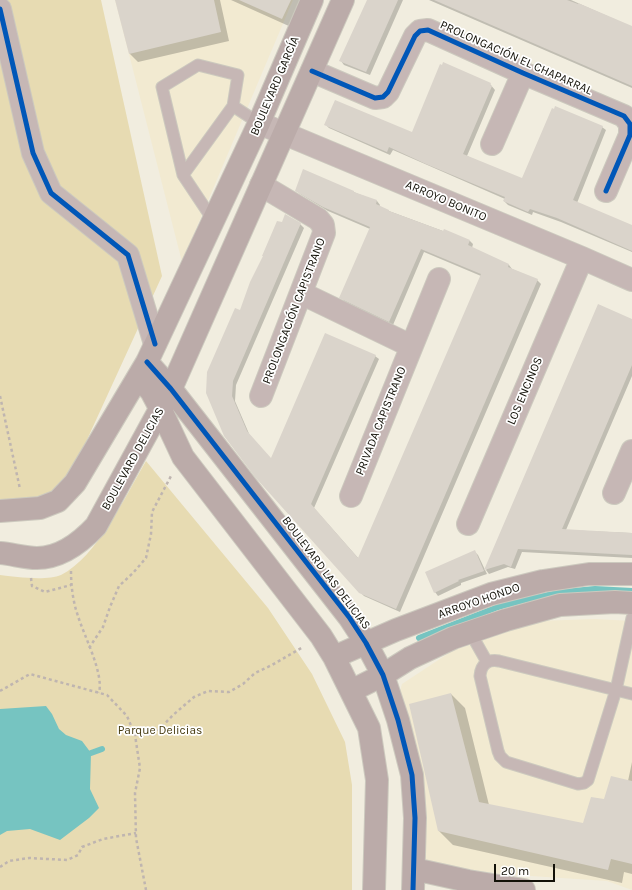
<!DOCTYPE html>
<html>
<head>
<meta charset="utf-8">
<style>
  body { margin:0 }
  #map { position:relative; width:632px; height:890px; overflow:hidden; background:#f1eddf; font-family:Karla,sans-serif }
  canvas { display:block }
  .scale { position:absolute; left:494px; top:864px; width:61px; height:18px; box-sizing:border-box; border:2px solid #131108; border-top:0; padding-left:5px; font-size:12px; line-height:14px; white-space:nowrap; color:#131108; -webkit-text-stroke:3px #fff; paint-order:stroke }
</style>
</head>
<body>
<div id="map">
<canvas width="632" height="890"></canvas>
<div class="scale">20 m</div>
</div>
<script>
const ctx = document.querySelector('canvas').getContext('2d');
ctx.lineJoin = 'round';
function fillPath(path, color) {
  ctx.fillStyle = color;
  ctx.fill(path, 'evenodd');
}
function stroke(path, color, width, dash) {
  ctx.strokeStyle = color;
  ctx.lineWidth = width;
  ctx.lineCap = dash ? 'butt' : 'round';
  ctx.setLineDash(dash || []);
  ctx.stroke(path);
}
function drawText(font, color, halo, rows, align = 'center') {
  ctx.font = font + ' Karla,sans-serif';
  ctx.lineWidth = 3.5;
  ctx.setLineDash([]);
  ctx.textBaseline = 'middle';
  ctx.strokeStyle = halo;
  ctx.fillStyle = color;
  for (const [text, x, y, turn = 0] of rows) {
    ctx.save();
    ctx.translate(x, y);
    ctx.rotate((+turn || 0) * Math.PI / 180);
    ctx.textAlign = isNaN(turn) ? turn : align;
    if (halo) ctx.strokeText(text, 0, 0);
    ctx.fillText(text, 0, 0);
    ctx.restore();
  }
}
fillPath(new Path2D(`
  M115 0H293L182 262 129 54Z
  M595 619 632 621V890L607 881 501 874 418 862 393 715 402 684 452 651 538 621Z`), '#f2ead1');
fillPath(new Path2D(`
  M0 0H101L162 276 58 503 0 510Z
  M146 461 268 608 312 674 345 742 352 785V890H0V575C15 577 47 581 61 575 97 557 126 495 146 461Z`), '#e7dbb2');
fillPath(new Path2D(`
  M46 706 52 714 59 729 66 735 82 741 91 753 90 789 99 808 89 818 60 840 30 829 7 831 0 835V709Z`), '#76c4c1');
fillPath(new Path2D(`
  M116 0H220L229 41 138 62 130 54Z
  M231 0H303L291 27Z
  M368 0H403L370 75 344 65 341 61Z
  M429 0H571L632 27V88Z
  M490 84 495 90 467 156 522 180 602 127 606 130 577 203 632 226V252L561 222 533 212 532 215 508 205 504 201 505 199 393 150 390 155 329 128 326 125 412 133Z
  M296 190 354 192 356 193 377 201 380 205 379 207 389 211 470 241 473 244 472 248 509 265 512 269 537 280 541 284 400 612 364 596 360 592 225 436 240 311 300 224 304 228 236 385 235 401 250 436 271 460 375 356 379 359 314 508 359 559 481 276 424 252 393 325 344 301 341 297 370 229 328 211 300 194Z
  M599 305 632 320V376L566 530 632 533V558L522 552 515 569 508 567 489 574 486 570Z
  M474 551 478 555 487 574 461 583V585L438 596 435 592Z
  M451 694 465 708 489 805 583 824 605 800 628 781 632 762V874L624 872 622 883 453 845 439 831Z`), '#0003');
stroke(new Path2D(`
  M419 638 498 607 524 600 563 592 595 589 632 591
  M91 753 102 749`), '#76c4c1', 6);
fillPath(new Path2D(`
  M115 0H214L221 32 129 54Z
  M239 0H291L282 19Z
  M367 0H398L366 72 339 61Z
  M434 0H567L578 4V3L632 26V86Z
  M443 62 491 83 490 85 492 86 463 154 522 178 552 108 554 109 555 106 603 126 573 200 632 225V251L557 218 530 209 528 212 503 201 505 197 426 164 389 147 387 152 324 125 335 100 412 132 440 64 442 65Z
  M303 169 354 191V192L377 200 376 204 389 210V211L443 231 444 229 470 240 468 245 509 264 508 267 538 279 396 609 359 593 255 477 224 436 206 393 207 372 235 308 240 310 250 282 263 256H262L277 221 282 222 285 214 301 223 233 381 232 396 247 431 271 458 325 333 376 355 311 504 358 558 481 274 421 249 389 322 339 298 370 227 323 207 295 191Z
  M598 304 632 319V365L562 529 632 533V555L518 549 511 567 504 564 484 570Z
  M475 550 484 571 458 580 459 581 434 593 425 572Z
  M451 693 479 802 583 823 591 797 604 799 611 776 632 781V864L611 859 608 870 438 831 409 704Z`), '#dad4cb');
const lane = new Path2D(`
  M183 175 233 106
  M213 220 183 175 162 87 198 65 238 75 233 106 259 123
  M632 618 616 690 588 780 584 783 578 784 506 762 500 756 498 751 480 676C481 664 488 659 499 661L616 690 632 694
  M470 632 487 662`);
const street = new Path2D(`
  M0 9 33 153 51 193 128 255 155 344
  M312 71 375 98 383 97 388 92 415 36 420 31 428 30 523 73 624 116 630 124V135L606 191
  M259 123 582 258 632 280
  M492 144 523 73
  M261 185 318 219 323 225 324 233 261 396
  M301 293 411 346
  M614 493 632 451
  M351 496 439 279
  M468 524 582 258`);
const secondary = new Path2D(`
  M147 362 171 389 349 617 366 643 383 675 398 720 412 775 415 818 413 890
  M138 377 151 391 161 410 183 457 321 636 334 657 369 728 377 780 374 890
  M0 511 40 508 58 501 75 483 147 362 259 123 312 0
  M0 553C12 554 25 558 37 558 61 558 81 542 96 526L171 389 343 0
  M334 657 396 630 491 594 543 581 589 574H632
  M351 691 383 675 410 658 453 638 506 620 560 605 615 602 632 603
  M414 869 468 881 524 890`);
stroke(lane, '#ccc9be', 13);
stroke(street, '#ccc9be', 24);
stroke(secondary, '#ccc9be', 24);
stroke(new Path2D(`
  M0 396 20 489
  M71 571C71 586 73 602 78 616 84 636 104 673 99 693
  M31 578 32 586 45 592 71 585
  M89 648 103 627 110 607 119 586 133 573 146 558 151 534 152 512 171 476
  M0 691 30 674 107 695 127 716 135 735 140 768 135 793 136 838 146 890
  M135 735 155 734 173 715 194 697 208 691 229 692 243 684 255 673 272 665 303 647
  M0 867 9 861 29 858 67 860 78 855 82 847 103 839 136 833`), '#bfb5b0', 2.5, [3, 3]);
stroke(lane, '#c6b7b5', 11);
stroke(street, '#c6b7b5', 22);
stroke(secondary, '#bbaba9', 22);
stroke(new Path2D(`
  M0 9 33 153 51 193 128 255 155 344
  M312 71 375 98 383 97 388 92 415 36 420 31 428 30 523 73 624 116 630 124V135L606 191
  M147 362 171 389 349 617 366 643 383 675 398 720 412 775 415 818 413 890`), '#0057b8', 5);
drawText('12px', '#131108', '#fff', [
  ["PROLONGACIÓN EL CHAPARRAL",516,58,24],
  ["BOULEVARD GARCÍA",275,86,-67],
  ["ARROYO BONITO",446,201,23],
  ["PROLONGACIÓN CAPISTRANO",294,311,-69],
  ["LOS ENCINOS",525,391,-67],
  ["PRIVADA CAPISTRANO",381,421,-68],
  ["BOULEVARD DELICIAS",133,459,-61],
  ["BOULEVARD LAS DELICIAS",326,573,53],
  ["ARROYO HONDO",479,601,-19]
]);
drawText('12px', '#44390d', '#fff', [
  ["Parque Delicias",160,731]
]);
</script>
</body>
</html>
